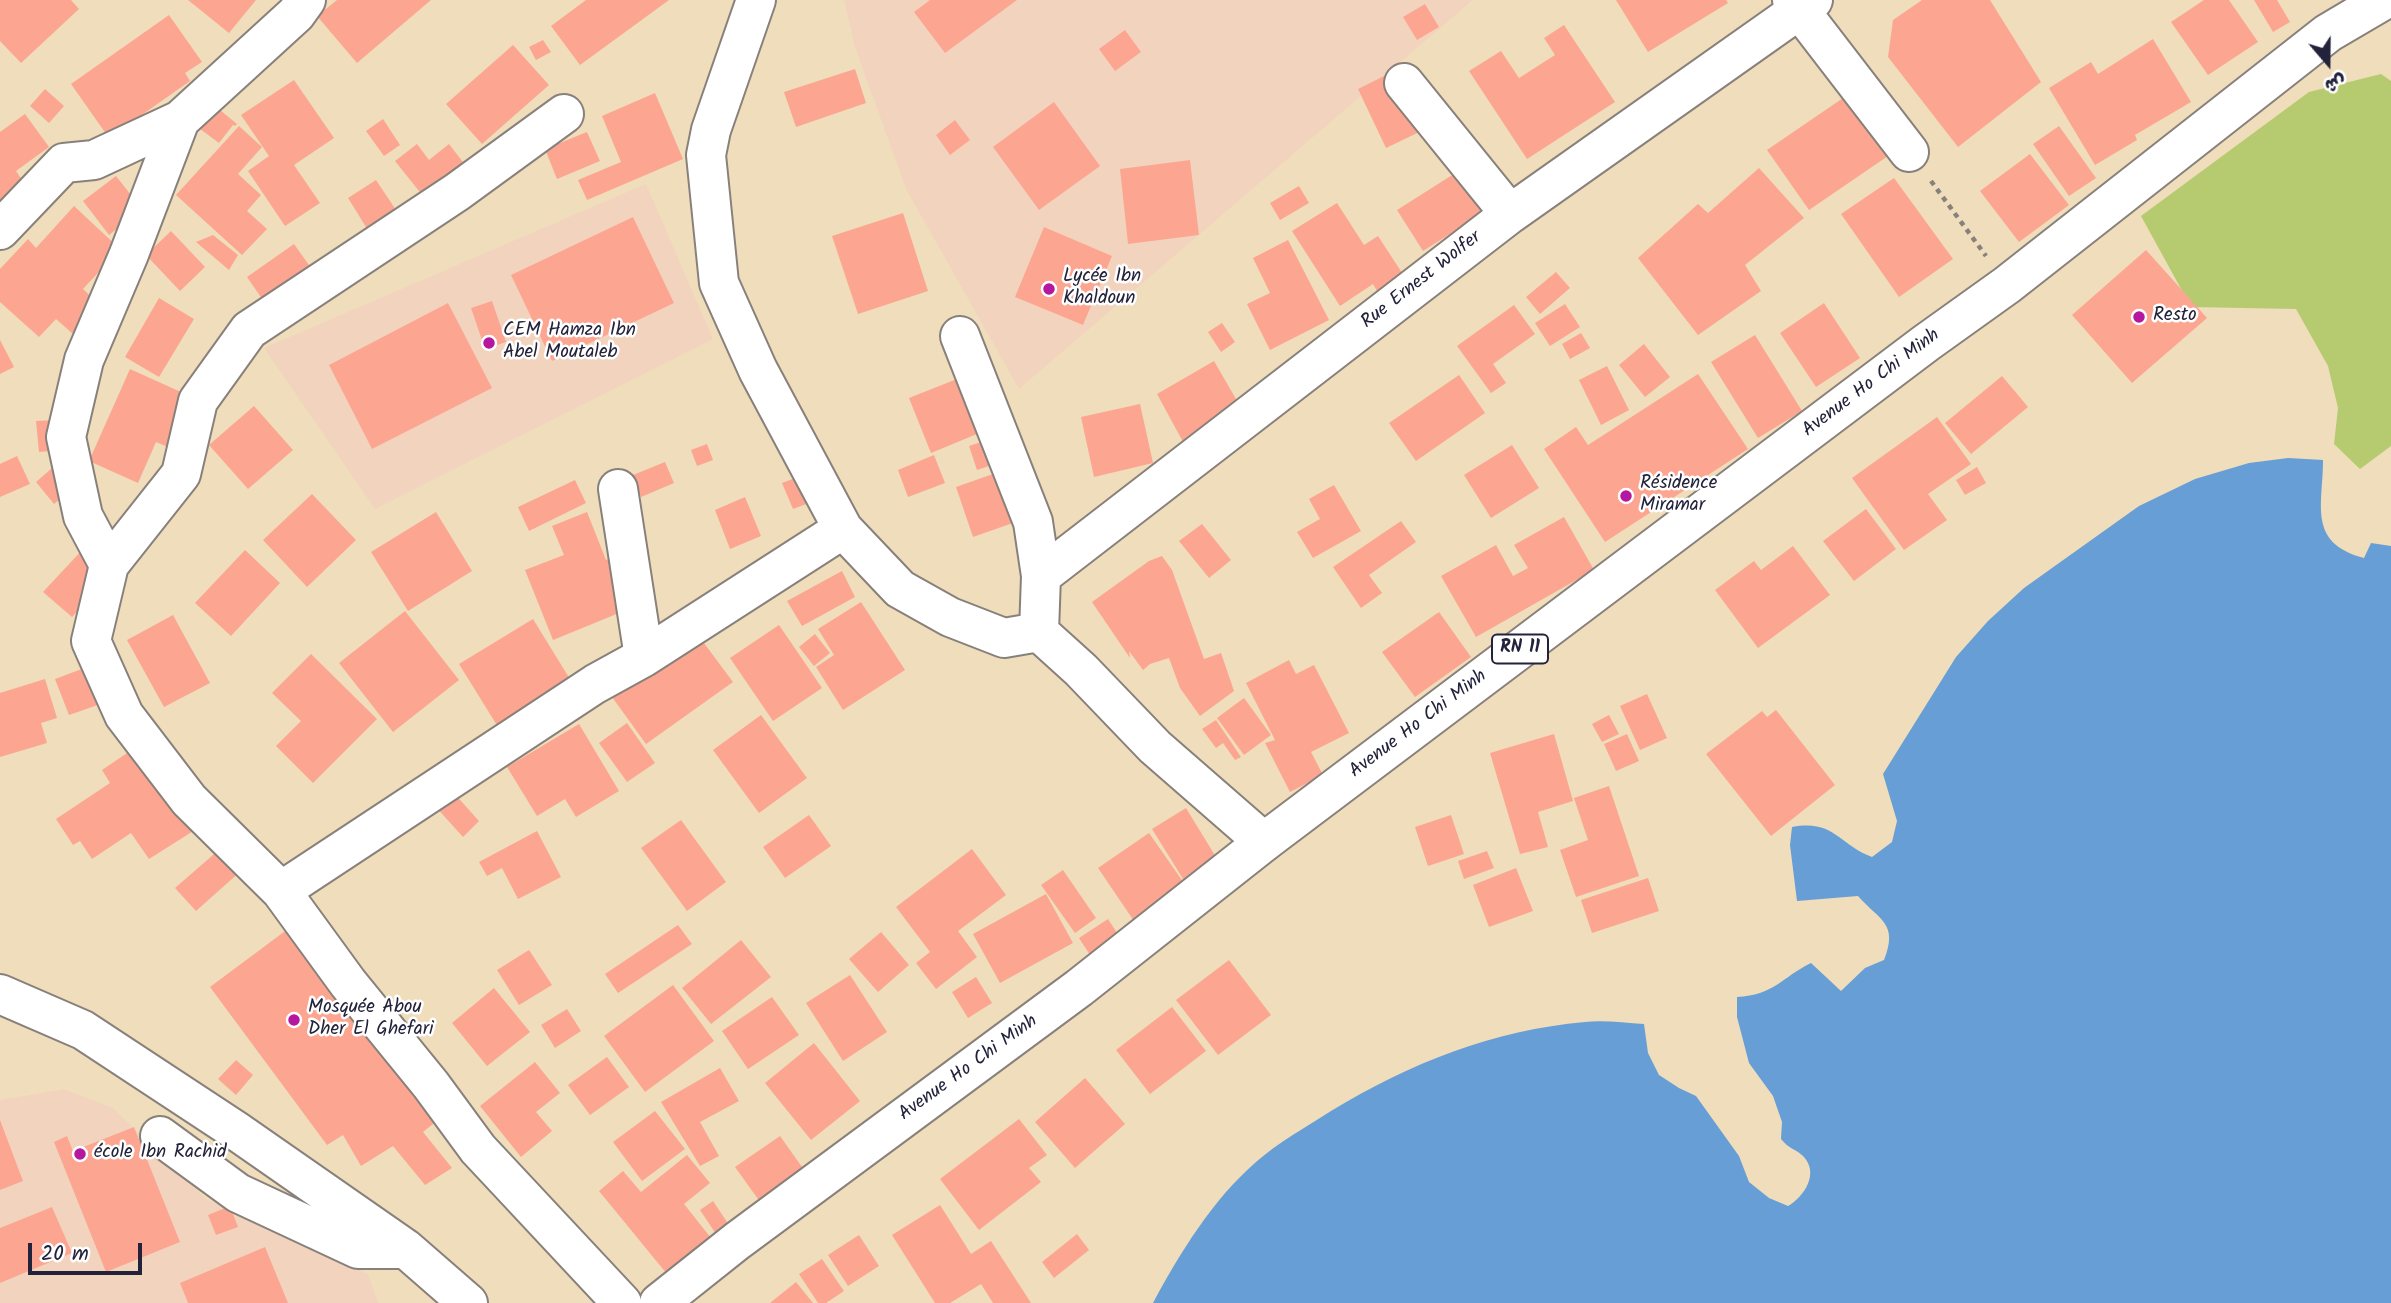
<!DOCTYPE html>
<html>
<head>
<meta charset="utf-8">
<style>
  body { margin:0 }
  #map { position:relative; width:2391px; height:1303px; overflow:hidden; background:#efddbb; font-family:Kalam,"Playpen Sans Arabic",sans-serif }
  canvas { display:block }
  .north { position:absolute; left:2293px; top:28px; width:70px; height:70px; -webkit-text-stroke:5px #fff; paint-order:stroke; rotate:160deg; font-size:19px; font-weight:700; line-height:28px; text-align:center; color:#22223b }
  .north::after { content:''; display:block; margin:auto; width:24px; height:32px; background:#22223b; clip-path:polygon(50% 0,100% 100%,50% 72%,0 100%) }
  .scale { position:absolute; left:28px; top:1243px; width:114px; height:32px; box-sizing:border-box; border:4px solid #22223b; border-top:0; padding-left:9px; font-size:21px; line-height:24px; white-space:nowrap; color:#22223b; -webkit-text-stroke:5px #fff; paint-order:stroke }
</style>
</head>
<body>
<div id="map">
<canvas width="2391" height="1303"></canvas>
<div class="north">ش</div>
<div class="scale">20 m</div>
</div>
<script>
const ctx = document.querySelector('canvas').getContext('2d');
ctx.lineJoin = 'round';
function fillPath(path, color) {
  ctx.fillStyle = color;
  ctx.fill(path, 'evenodd');
}
function stroke(path, color, width, dash) {
  ctx.strokeStyle = color;
  ctx.lineWidth = width;
  ctx.lineCap = dash ? 'butt' : 'round';
  ctx.setLineDash(dash || []);
  ctx.stroke(path);
}
function drawText(font, color, halo, rows, align = 'center') {
  ctx.font = font + ' Kalam,sans-serif';
  ctx.lineWidth = 5;
  ctx.setLineDash([]);
  ctx.textBaseline = 'middle';
  ctx.strokeStyle = halo;
  ctx.fillStyle = color;
  for (const [text, x, y, turn = 0] of rows) {
    ctx.save();
    ctx.translate(x, y);
    ctx.rotate((+turn || 0) * Math.PI / 180);
    ctx.textAlign = isNaN(turn) ? turn : align;
    if (halo) ctx.strokeText(text, 0, 0);
    ctx.fillText(text, 0, 0);
    ctx.restore();
  }
}
fillPath(new Path2D(`
  M844 0H1473L1019 389 906 189 855 47Z
  M646 184 713 339 375 509 264 348Z
  M64 1089 113 1108 206 1199 368 1274 378 1303H0V1100Z`), '#f2d4be');
fillPath(new Path2D(`
  M2381 74 2391 81V446L2360 469 2334 444 2338 408 2328 366 2296 309 2191 307 2141 216 2309 92Z`), '#b6cb6f');
fillPath(new Path2D(`
  M2288 458 2323 460C2323 505 2307 543 2364 558L2371 543 2391 546V1303H1153C1180 1253 1213 1199 1256 1162 1279 1142 1306 1127 1331 1111 1410 1063 1494 1030 1585 1022 1604 1020 1625 1023 1644 1024L1648 1053 1659 1075 1679 1088 1696 1096 1739 1156 1749 1182 1769 1198 1788 1206C1804 1197 1820 1173 1803 1156 1796 1149 1789 1149 1781 1139L1782 1122 1773 1096 1749 1063 1737 1017V997C1774 995 1781 978 1811 963L1841 991 1865 968 1884 960C1899 923 1879 920 1858 896L1797 901 1790 845 1792 827C1834 819 1838 844 1872 857L1892 842 1897 821 1883 774 1956 657 1988 621 2024 588 2139 506 2195 479 2249 463Z`), '#679ed5');
fillPath(new Path2D(`
  M0 0H71L79 9 21 63 0 41Z
  M188 0H256L229 33Z
  M337 0H431L357 63 317 16Z
  M586 0H669L580 65 551 26Z
  M930 0H1017L945 53 914 12Z
  M1616 0H1726L1728 3 1648 52Z
  M1922 0H1990L2041 82 1958 147 1888 57 1893 20Z
  M2204 0H2229L2258 42 2208 75 2171 22Z
  M2254 0H2277L2290 22 2273 32Z
  M1425 4 1439 27 1417 40 1403 17Z
  M169 15 202 62 185 73 190 81 109 138 71 84Z
  M1564 25 1615 102 1527 159 1469 71 1501 51 1519 78 1555 55 1544 38Z
  M1125 30 1141 52 1115 71 1099 49Z
  M2153 39 2191 102 2135 135 2137 140 2095 165 2049 88 2091 62 2098 74Z
  M543 40 551 52 536 60 529 47Z
  M513 45 549 85 482 144 446 104Z
  M855 69 866 103 796 127 784 92Z
  M1388 74 1436 124 1386 148 1358 89Z
  M294 80 334 138 294 165 320 203 285 226 248 171 269 156 241 115Z
  M45 89 64 106 49 123 30 106Z
  M655 93 683 159 587 200 578 180 621 162 602 116Z
  M1846 96 1888 156 1809 210 1767 150Z
  M209 101 237 124 235 126 233 125 219 143 192 123Z
  M1054 102 1100 166 1039 210 993 147Z
  M25 114 49 147 16 171 27 187 0 207V132Z
  M383 119 400 145 384 156 366 131Z
  M955 120 970 140 950 155 936 135Z
  M239 126 262 147 238 174 261 195 247 211 267 229 242 255 176 195Z
  M2059 126 2096 178 2069 196 2033 144Z
  M587 132 600 161 557 179 545 149Z
  M417 144 429 160 449 144 469 170 427 201 395 161Z
  M2030 154 2069 205 2019 242 1980 191Z
  M1190 160 1199 235 1128 244 1120 169Z
  M1759 168 1804 218 1745 265 1761 291 1698 335 1638 258 1698 204 1708 213Z
  M1457 172 1483 213 1423 251 1397 210Z
  M116 176 142 209 109 235 83 201Z
  M1894 178 1953 259 1899 297 1841 214Z
  M376 180 400 216 371 235 348 198Z
  M1299 186 1309 203 1280 220 1270 203Z
  M1337 203 1364 245 1378 236 1406 279 1380 296 1373 284 1340 306 1292 231Z
  M74 206 120 249 83 289 100 305 73 334 56 319 39 337 0 302V269L28 239 36 248Z
  M903 213 928 291 858 314 832 236Z
  M633 217 674 303 552 361 511 275Z
  M1044 227 1112 256 1083 325 1015 297Z
  M171 231 205 267 180 291 146 255Z
  M213 235 238 255 229 270 196 242Z
  M1288 240 1329 320 1270 350 1247 304 1270 293 1253 258Z
  M294 244 316 275 269 309 247 277Z
  M2146 250 2207 318 2132 383 2072 315Z
  M1556 272 1570 288 1540 314 1526 297Z
  M159 298 194 319 159 377 125 357Z
  M492 301 506 342 485 349 471 308Z
  M448 303 492 388 372 449 329 365Z
  M1824 303 1860 358 1816 387 1780 333Z
  M1565 304 1580 327 1550 346 1535 323Z
  M1514 305 1535 334 1493 364 1506 383 1491 393 1457 346Z
  M1222 323 1235 342 1221 352 1208 332Z
  M1581 333 1590 348 1570 359 1562 344Z
  M1755 335 1802 411 1758 438 1711 362Z
  M0 340 14 367 0 374Z
  M1644 344 1670 377 1645 397 1619 365Z
  M1214 361 1247 418 1188 451 1157 394Z
  M1607 366 1629 410 1601 425 1579 380Z
  M130 369 192 397 170 448 156 442 138 483 89 461Z
  M1698 374 1748 449 1605 542 1544 449 1576 427 1588 445Z
  M967 375 989 429 931 453 909 398Z
  M1459 375 1485 413 1416 461 1389 423Z
  M2002 376 2028 407 1971 454 1945 423Z
  M1140 404 1153 463 1094 477 1081 417Z
  M254 406 293 450 248 489 209 445Z
  M1937 417 1971 464 1928 494 1947 520 1904 550 1852 478Z
  M57 420 59 450 39 452 36 421Z
  M1008 433 1016 457 977 470 969 446Z
  M707 444 713 460 697 466 691 450Z
  M1512 445 1539 488 1491 518 1464 475Z
  M934 455 945 483 908 497 898 470Z
  M17 456 30 484 0 497V464Z
  M59 462 78 484 54 504 36 482Z
  M665 462 674 483 641 497 633 475Z
  M1977 467 1986 483 1965 495 1956 480Z
  M1010 468 1027 518 973 537 956 487Z
  M798 477 809 503 793 509 782 483Z
  M575 480 586 503 529 531 518 507Z
  M1334 485 1361 531 1313 558 1297 532 1320 519 1309 499Z
  M312 494 356 540 307 587 263 540Z
  M745 497 761 536 730 549 715 510Z
  M1866 509 1896 549 1854 581 1823 541Z
  M436 512 472 571 408 611 371 552Z
  M587 512 606 560 629 550 645 589 614 601 619 613 553 640 525 570 564 555 552 526Z
  M1564 517 1594 570 1476 637 1441 576 1496 545 1513 576 1528 568 1514 545Z
  M1401 521 1416 542 1369 575 1382 593 1361 608 1333 567Z
  M1202 524 1231 560 1209 578 1179 541Z
  M1793 546 1830 595 1758 648 1715 590 1754 561 1761 570Z
  M84 548 112 574 72 617 43 592Z
  M245 550 280 583 231 636 195 603Z
  M1162 556 1172 570 1204 659 1221 653 1234 691 1200 716 1180 688 1169 658 1150 664 1143 670 1129 651 1130 658 1092 602 1149 561Z
  M842 571 855 597 802 626 787 601Z
  M861 602 905 670 843 710 816 667 834 655 818 629Z
  M405 611 459 680 393 732 339 663Z
  M1439 612 1471 657 1415 697 1382 652Z
  M173 615 210 683 164 707 127 640Z
  M533 619 576 689 503 735 459 664Z
  M779 625 822 688 773 721 730 658Z
  M815 634 830 653 814 666 799 647Z
  M698 635 733 682 646 744 612 697Z
  M311 654 377 719 313 783 276 746 301 721 272 693Z
  M1289 660 1296 674 1314 665 1349 733 1311 752 1323 775 1290 792 1265 743 1275 740 1246 683Z
  M98 663 112 700 69 715 55 679Z
  M45 679 57 718 41 723 47 743 0 757V693Z
  M1647 694 1667 738 1640 750 1620 706Z
  M1244 698 1271 735 1244 755 1217 718Z
  M1776 710 1835 785 1771 836 1706 754 1762 711 1767 717Z
  M761 715 807 778 759 813 713 750Z
  M1609 715 1619 734 1602 742 1592 724Z
  M1216 720 1241 757 1235 760 1223 743 1216 748 1202 729Z
  M627 723 655 763 627 782 599 743Z
  M579 724 619 791 576 817 565 799 537 816 507 767Z
  M1554 734 1573 801 1538 812 1548 847 1520 854 1490 753Z
  M1627 734 1639 761 1616 771 1604 744Z
  M142 743 198 828 149 859 131 833 92 859 80 841 73 845 56 819 110 783 102 770Z
  M1609 786 1639 876 1576 897 1560 850 1588 840 1574 798Z
  M452 791 479 821 463 837 435 806Z
  M1186 808 1219 862 1185 882 1152 829Z
  M809 815 831 846 785 878 763 847Z
  M1451 815 1464 854 1428 866 1415 827Z
  M681 820 726 882 687 911 641 848Z
  M537 831 561 877 518 899 502 868 487 876 479 862Z
  M1149 833 1186 886 1134 921 1098 868Z
  M221 848 242 870 196 911 175 888Z
  M972 849 1006 895 958 931 977 957 936 989 916 963 930 952 896 907Z
  M1487 851 1494 868 1464 879 1458 861Z
  M1516 868 1533 911 1489 927 1473 885Z
  M1063 870 1096 918 1075 933 1041 885Z
  M1648 878 1659 911 1592 933 1581 900Z
  M1046 894 1073 943 1000 983 973 934Z
  M1108 919 1119 936 1090 955 1079 938Z
  M300 920 444 1115 423 1132 452 1168 425 1185 393 1146 361 1166 343 1135 327 1145 210 987Z
  M678 925 692 944 618 993 605 974Z
  M881 932 909 965 878 992 849 959Z
  M741 940 771 977 711 1024 682 988Z
  M529 950 552 985 519 1005 497 970Z
  M1229 960 1271 1015 1218 1055 1176 1000Z
  M850 975 887 1032 843 1061 806 1003Z
  M976 977 992 1003 968 1018 952 992Z
  M673 985 714 1041 645 1092 604 1036Z
  M494 988 530 1032 487 1066 452 1023Z
  M772 997 799 1035 748 1069 722 1031Z
  M1172 1007 1206 1051 1150 1094 1116 1050Z
  M567 1009 581 1031 555 1048 541 1025Z
  M814 1043 860 1101 811 1140 765 1083Z
  M607 1057 629 1087 590 1115 568 1085Z
  M236 1060 253 1075 236 1095 218 1079Z
  M535 1062 560 1093 536 1112 552 1131 521 1157 480 1106Z
  M720 1068 739 1101 700 1122 719 1156 700 1166 661 1102Z
  M1085 1078 1125 1124 1075 1168 1035 1122Z
  M655 1111 685 1149 642 1181 613 1142Z
  M1019 1119 1047 1155 1029 1168 1041 1182 979 1230 940 1179Z
  M0 1120 23 1181 0 1190Z
  M134 1127 180 1242 106 1272 54 1142 67 1136 73 1151Z
  M780 1136 807 1174 763 1206 735 1167Z
  M687 1155 710 1183 684 1204 711 1238 667 1274 599 1191 623 1171 641 1192Z
  M713 1201 735 1234 722 1243 700 1210Z
  M940 1205 971 1254 991 1241 1031 1303H993L981 1284 950 1303H935L892 1235Z
  M230 1206 238 1227 216 1235 208 1215Z
  M52 1207 72 1253 0 1283V1228Z
  M1077 1234 1089 1250 1054 1278 1042 1262Z
  M859 1235 879 1266 848 1286 828 1255Z
  M265 1247 288 1303H188L180 1283Z
  M822 1259 844 1291 826 1303H818L799 1274Z
  M796 1282 813 1303H770Z`), '#fca691');
const minor = new Path2D(`
  M306 0 296 14 180 120 129 254 84 360 66 437 83 516 109 565 91 641 124 715 189 800 281 891 348 983 431 1085 478 1149 622 1303
  M756 0 711 130 706 155 719 283 758 370 843 529
  M1792 0 1909 152
  M1404 83 1510 214
  M0 230 64 163 94 160 180 120
  M960 336 1033 522 1041 576 1039 632 1081 670 1155 747 1264 842
  M618 489 644 657
  M109 565 181 474 198 401 249 330 457 192 564 114
  M1041 576 1510 214 1813 0
  M281 891 595 684 644 657 843 529 900 589 950 617 1004 638 1039 632
  M0 994 83 1030 235 1130 406 1249 468 1303
  M160 1136 238 1193 358 1249H406`);
const major = new Path2D(`
  M659 1303 737 1241 1079 988 1264 842 1926 343 2007 285 2328 33 2384 0`);
stroke(minor, '#88807b', 42);
stroke(major, '#88807b', 42);
stroke(new Path2D(`
  M1931 181 1986 256`), '#88807b', 4.5, [5, 5]);
stroke(minor, '#fff', 38);
stroke(major, '#fff', 38);
for (const [x, y, r, color] of [
  [1049,289,7,"#b5179e"],
  [2139,317,7,"#b5179e"],
  [489,343,7,"#b5179e"],
  [1626,496,7,"#b5179e"],
  [294,1020,7,"#b5179e"],
  [80,1154,7,"#b5179e"]
]) {
  const dot = new Path2D();
  dot.arc(x, y, r, 0, 2 * Math.PI);
  ctx.fillStyle = color;
  ctx.fill(dot);
  stroke(dot, '#fff', 2.5);
}
for (const [x, y, w] of [
  [1520,649,56]
]) {
  const box = new Path2D();
  box.roundRect(x - w / 2, y - 14.5, w, 29, 5);
  ctx.fillStyle = '#fff';
  ctx.fill(box);
  stroke(box, '#22223b', 2);
}
drawText('bold 18px', '#22223b', null, [
  ["RN 11",1520,649]
]);
drawText('19px', '#22223b', '#fff', [
  ["Lycée Ibn",1063,278],
  ["Khaldoun",1063,300],
  ["Resto",2153,317],
  ["CEM Hamza Ibn",503,332],
  ["Abel Moutaleb",503,354],
  ["Résidence",1640,485],
  ["Miramar",1640,507],
  ["Mosquée Abou",308,1009],
  ["Dher El Ghefari",308,1031],
  ["école Ibn Rachid",94,1154]
], 'left');
drawText('19px', '#22223b', '#fff', [
  ["Rue Ernest Wolfer",1422,281,-38],
  ["Avenue Ho Chi Minh",1872,384,-37],
  ["Avenue Ho Chi Minh",1419,725,-37],
  ["Avenue Ho Chi Minh",969,1069,-36]
]);
</script>
</body>
</html>
